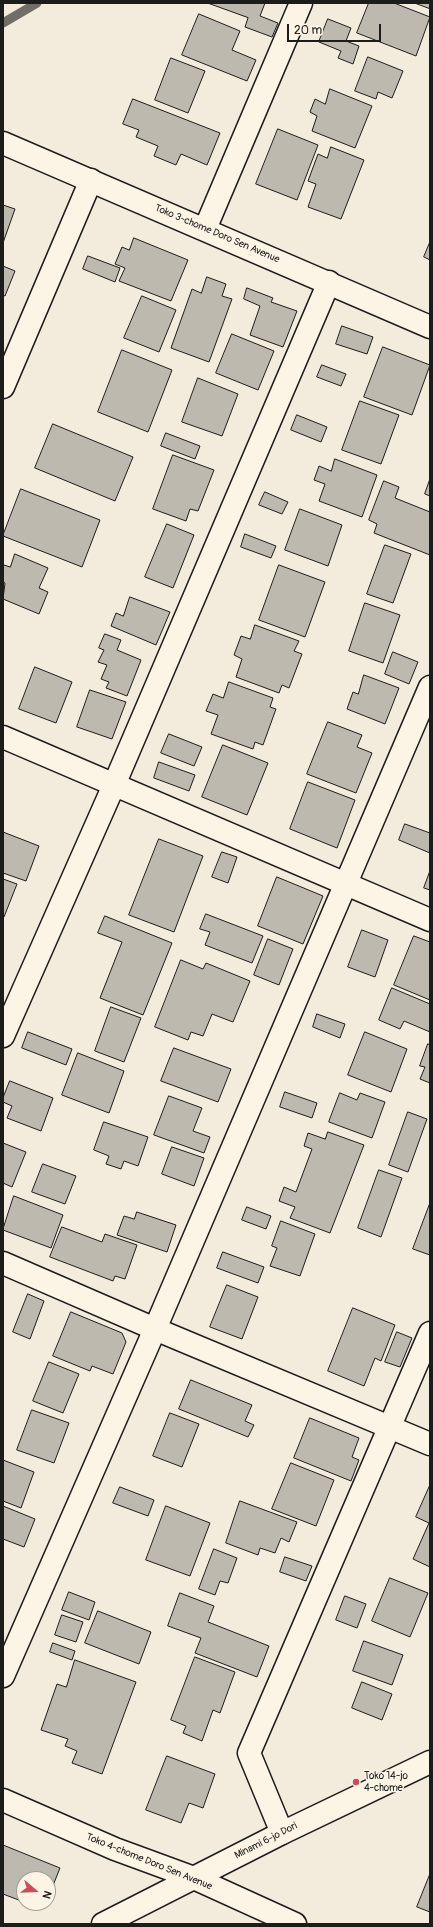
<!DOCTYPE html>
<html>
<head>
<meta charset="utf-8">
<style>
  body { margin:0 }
  #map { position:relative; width:433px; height:1927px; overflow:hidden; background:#f3ecdd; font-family:Pangolin,sans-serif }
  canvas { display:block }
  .frame { position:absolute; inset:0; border:4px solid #1c1c1c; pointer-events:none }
  .north { position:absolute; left:16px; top:1871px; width:40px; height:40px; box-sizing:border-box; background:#fcf5e5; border:1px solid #a29e95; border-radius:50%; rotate:109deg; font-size:11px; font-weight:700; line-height:16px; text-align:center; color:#1c1c1c }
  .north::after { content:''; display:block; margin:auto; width:14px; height:18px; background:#d1495b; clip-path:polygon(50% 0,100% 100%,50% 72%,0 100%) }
  .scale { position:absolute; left:287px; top:24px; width:94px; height:18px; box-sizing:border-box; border:2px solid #1c1c1c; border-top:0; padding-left:5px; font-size:12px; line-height:14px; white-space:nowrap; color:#1c1c1c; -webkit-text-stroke:3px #fcf5e5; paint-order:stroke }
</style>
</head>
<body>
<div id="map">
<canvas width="433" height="1927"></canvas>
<div class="frame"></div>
<div class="north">N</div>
<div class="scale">20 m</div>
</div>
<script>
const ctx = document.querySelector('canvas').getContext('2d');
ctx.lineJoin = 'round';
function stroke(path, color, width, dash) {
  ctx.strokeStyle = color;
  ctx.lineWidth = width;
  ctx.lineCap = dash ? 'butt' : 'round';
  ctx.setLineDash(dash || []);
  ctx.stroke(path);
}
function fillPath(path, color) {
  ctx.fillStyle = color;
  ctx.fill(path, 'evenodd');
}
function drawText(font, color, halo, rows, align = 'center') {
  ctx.font = font + ' Pangolin,sans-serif';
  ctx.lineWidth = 3;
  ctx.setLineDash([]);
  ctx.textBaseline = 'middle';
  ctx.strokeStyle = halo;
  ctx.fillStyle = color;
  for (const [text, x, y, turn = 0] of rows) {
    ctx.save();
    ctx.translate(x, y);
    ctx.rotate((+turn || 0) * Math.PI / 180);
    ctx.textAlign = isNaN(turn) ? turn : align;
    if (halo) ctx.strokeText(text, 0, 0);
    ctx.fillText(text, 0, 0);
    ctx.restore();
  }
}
stroke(new Path2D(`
  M3 23 37 3`), '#716e68', 9);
const building = new Path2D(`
  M208 3H265L260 16 278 23 272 37 245 27 248 18Z
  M369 3H394L430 17 416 56 357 33Z
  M415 3H430V6L429 8Z
  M199 14 240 31 232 50 256 60 247 81 182 55Z
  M328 19 351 28 346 41 359 46 353 64 338 58 341 51 319 42Z
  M368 57 403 71 392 98 378 92 376 99 355 91Z
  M171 58 205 71 188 113 155 100Z
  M330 89 372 106 355 148 312 131 317 116 310 112 315 99 325 104Z
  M133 99 220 133 207 165 181 154 176 165 154 156 158 146 136 137 139 130 123 124Z
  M278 129 318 145 297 200 256 184Z
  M331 147 364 160 341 219 308 207 316 184 308 181 318 154 327 158Z
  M3 205 15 209 3 243Z
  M134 238 188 260 171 301 119 281 125 268 115 264 122 247 129 250Z
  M430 242V260L424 257Z
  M88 256 120 268 115 282 83 269Z
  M3 266 15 271 5 296 3 295Z
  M207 277 226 284 222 296 232 299 209 362 171 348 192 289 201 293Z
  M247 288 273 298 271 302 297 311 283 347 250 335 260 306 244 299Z
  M142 296 176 310 159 352 124 338Z
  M342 326 373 337 367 354 336 344Z
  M232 334 274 351 258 390 216 373Z
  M383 347 430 365 412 415 364 397Z
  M122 350 172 370 148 432 98 412Z
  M322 365 346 374 341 386 317 377Z
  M198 378 238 394 222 436 182 422Z
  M360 401 399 415 381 464 342 450Z
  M297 415 327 427 321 442 291 430Z
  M53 424 133 457 115 501 35 468Z
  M166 433 200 446 195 459 161 446Z
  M173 455 214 470 198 511 190 509 186 521 153 509Z
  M335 459 377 475 362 517 319 501 325 484 314 480 319 466 331 471Z
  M430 479V496L425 494Z
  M384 481 399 487 395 498 430 512V555L374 533 377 524 369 520Z
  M21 489 100 520 82 567 3 536Z
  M265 492 288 502 282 514 259 505Z
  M300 509 342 525 328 566 285 550Z
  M167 524 194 535 173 588 145 577Z
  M245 534 276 546 271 558 241 547Z
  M385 545 411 554 393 603 367 594Z
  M15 554 48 568 39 588 48 592 39 614 3 599 5 583 3 582V567L4 565 10 567Z
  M279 565 325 582 305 637 259 620Z
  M130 597 170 612 156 645 111 626 116 613 123 616Z
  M365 603 400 615 383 663 349 651Z
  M255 625 299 641 294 651 302 654 289 688 282 685 279 693 236 677 242 659 234 655 241 636 250 639Z
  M105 634 121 640 117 650 141 660 127 696 106 688 109 682 101 679 107 665 98 662 104 650 99 648Z
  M393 652 418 662 409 684 385 674Z
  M35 667 72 682 56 723 19 709Z
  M364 675 399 688 385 724 347 709 353 692 358 694Z
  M229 682 273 698 270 707 276 709 263 745 255 742 253 749 211 734 218 715 206 711 213 694 223 698Z
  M90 690 126 702 112 739 77 727Z
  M328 722 362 735 357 747 372 753 356 793 307 774Z
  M169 734 202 747 194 766 161 753Z
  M223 745 268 763 247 815 202 797Z
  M159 762 195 775 189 791 154 778Z
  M308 782 355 800 337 848 290 829Z
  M405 824 430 833V853L399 840Z
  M3 832 39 846 26 881 3 873Z
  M159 839 203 856 174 932 129 915Z
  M222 852 237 857 228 883 212 877Z
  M430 871V890L424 888Z
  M277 877 323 896 303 944 258 926Z
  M3 879 17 884 4 917 3 916Z
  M206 914 263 936 252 963 205 945 210 932 200 929Z
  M105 916 172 943 143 1015 100 998 122 942 98 933Z
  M362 930 388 940 375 977 348 967Z
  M414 936 430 942V1000L394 985Z
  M268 939 293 949 279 985 254 975Z
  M181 960 203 969 206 963 250 981 233 1022 212 1014 203 1036 191 1032 188 1040 155 1027Z
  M392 988 430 1004V1032L404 1021 400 1029 379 1020Z
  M111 1007 141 1018 124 1062 95 1051Z
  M317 1014 345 1024 340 1038 313 1027Z
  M28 1032 72 1049 66 1065 22 1048Z
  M365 1032 407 1049 391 1092 348 1075Z
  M428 1044 430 1045V1083L420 1079 425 1067 420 1066Z
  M174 1048 231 1069 218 1102 161 1081Z
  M78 1053 124 1071 109 1113 62 1095Z
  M10 1081 53 1098 41 1131 7 1118 12 1106 3 1102V1098Z
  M285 1092 317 1103 312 1118 280 1107Z
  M340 1093 357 1100 360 1093 385 1102 372 1138 329 1122Z
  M169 1096 202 1108 193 1131 210 1137 204 1153 154 1135Z
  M408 1112 427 1119 408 1172 389 1165Z
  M104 1122 148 1137 138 1166 124 1161 121 1169 106 1164 109 1156 94 1150Z
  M328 1132 364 1145 330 1233 290 1218 295 1207 279 1201 284 1187 296 1192 312 1149 304 1146 308 1133 325 1139Z
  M3 1143 26 1152 12 1187 3 1183Z
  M172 1147 204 1158 194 1186 162 1174Z
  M43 1164 76 1176 65 1204 32 1192Z
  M379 1170 402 1178 381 1237 358 1228Z
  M14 1196 63 1215 51 1248 3 1230Z
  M430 1203V1255L413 1249Z
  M247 1207 271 1216 266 1229 242 1220Z
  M137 1212 176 1225 167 1252 117 1235 124 1216 134 1219Z
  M281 1221 315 1234 300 1276 270 1266 277 1248 272 1246Z
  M62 1227 102 1242 105 1234 137 1245 125 1279 115 1276 113 1281 50 1257Z
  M223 1252 264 1267 258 1283 217 1268Z
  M227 1285 258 1297 242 1339 210 1327Z
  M28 1294 44 1301 30 1339 13 1332Z
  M353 1308 395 1325 381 1361 375 1358 364 1386 328 1371Z
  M71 1312 122 1333 126 1342 113 1374 92 1366 90 1371 53 1356Z
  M397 1332 412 1338 400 1367 385 1362Z
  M49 1362 79 1374 63 1413 33 1401Z
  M191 1380 252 1405 245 1421 254 1425 248 1437 179 1409Z
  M32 1410 69 1423 54 1463 17 1450Z
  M170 1413 199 1424 182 1467 153 1456Z
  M310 1418 359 1438 352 1457 359 1460 351 1481 294 1458Z
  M3 1460 34 1472 21 1508 3 1501Z
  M291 1463 334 1480 316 1526 272 1509Z
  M430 1485V1567L413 1559 429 1523 416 1517Z
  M120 1487 154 1500 148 1516 113 1503Z
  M240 1501 297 1522 289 1542 281 1538 275 1553 260 1548 258 1555 226 1543Z
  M3 1506 35 1519 24 1547 3 1539Z
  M166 1506 210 1523 190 1576 146 1560Z
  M214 1549 237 1558 228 1583 220 1581 215 1595 199 1589Z
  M285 1557 312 1566 306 1581 280 1572Z
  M390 1578 428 1593 410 1637 372 1621Z
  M69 1592 95 1602 89 1620 62 1610Z
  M180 1593 214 1606 208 1622 269 1646 257 1677 195 1653 201 1638 168 1626Z
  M345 1596 366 1604 357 1628 336 1620Z
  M98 1611 151 1632 139 1664 85 1643Z
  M62 1615 83 1622 76 1642 55 1635Z
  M364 1641 403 1655 392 1685 353 1671Z
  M53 1643 75 1651 72 1660 50 1652Z
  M195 1657 235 1672 220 1713 213 1710 202 1741 183 1733 186 1726 171 1720Z
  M75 1660 136 1682 102 1774 72 1763 77 1751 65 1746 68 1739 41 1730 57 1684 66 1687Z
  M362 1682 392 1694 382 1720 352 1708Z
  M167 1756 215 1774 203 1808 189 1803 181 1823 146 1810Z
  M3 1845 60 1868 48 1898V1879H24V1902L3 1894Z
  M430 1874V1912L417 1907Z`);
fillPath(building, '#beb9ae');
stroke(building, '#1c1c1c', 1);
const street = new Path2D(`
  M205 229 301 3
  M3 387 91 180
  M3 737 430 920
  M3 1036 114 785 329 282
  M3 1263 155 1329 430 1444
  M282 1833 249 1753 430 1333`);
const secondary = new Path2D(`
  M3 143 430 327
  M3 1676 155 1329 430 687
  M3 1800 115 1849 194 1878 295 1924
  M103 1924 282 1833 430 1762`);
stroke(street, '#1c1c1c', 25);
stroke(secondary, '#1c1c1c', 25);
stroke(street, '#fcf5e5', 22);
stroke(secondary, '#fcf5e5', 22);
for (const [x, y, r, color] of [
  [356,1782,4,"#d1495b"]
]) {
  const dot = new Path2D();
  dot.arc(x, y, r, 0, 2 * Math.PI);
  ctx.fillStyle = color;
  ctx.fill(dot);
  stroke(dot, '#fcf5e5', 1.5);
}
drawText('10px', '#1c1c1c', '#fcf5e5', [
  ["Toko 3-chome Doro Sen Avenue",217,234,23],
  ["Minami 6-jo Dori",266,1841,-27],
  ["Toko 4-chome Doro Sen Avenue",149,1862,22]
]);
drawText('10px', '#1c1c1c', '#fcf5e5', [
  ["Toko 14-jo",364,1776],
  ["4-chome",364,1788]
], 'left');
</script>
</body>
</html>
